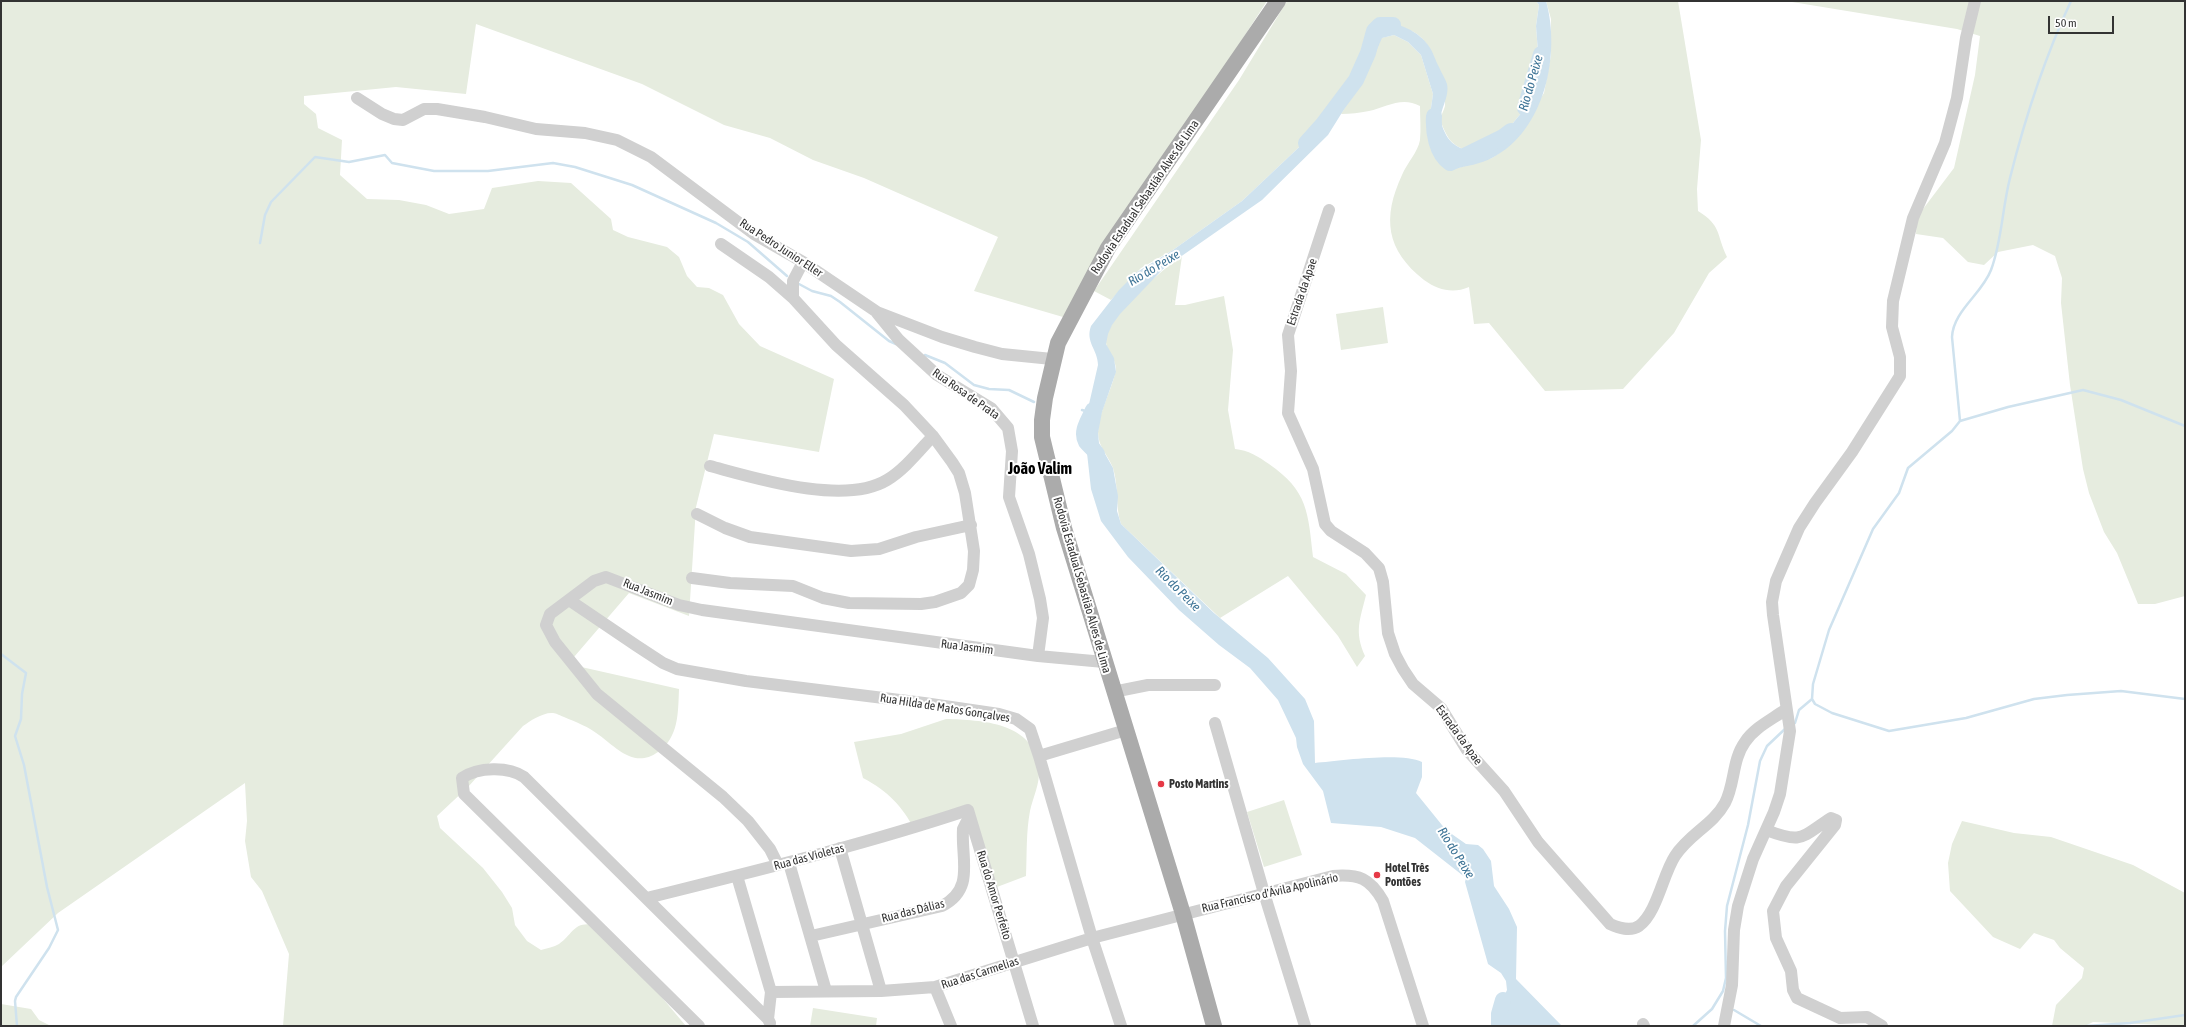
<!DOCTYPE html>
<html>
<head>
<meta charset="utf-8">
<style>
  body { margin:0 }
  #map { position:relative; width:2186px; height:1027px; overflow:hidden; background:#fff; font-family:"Asap Condensed",sans-serif }
  canvas { display:block }
  .frame { position:absolute; inset:0; border:2px solid #333; pointer-events:none }
  .scale { position:absolute; left:2048px; top:16px; width:66px; height:18px; box-sizing:border-box; border:2px solid #333; border-top:0; padding-left:5px; font-size:12px; line-height:14px; white-space:nowrap; color:#333; -webkit-text-stroke:3px #fff; paint-order:stroke }
</style>
</head>
<body>
<div id="map">
<canvas width="2186" height="1027"></canvas>
<div class="frame"></div>
<div class="scale">50 m</div>
</div>
<script>
const ctx = document.querySelector('canvas').getContext('2d');
ctx.lineJoin = 'round';
function fillPath(path, color) {
  ctx.fillStyle = color;
  ctx.fill(path, 'evenodd');
}
function stroke(path, color, width, dash) {
  ctx.strokeStyle = color;
  ctx.lineWidth = width;
  ctx.lineCap = dash ? 'butt' : 'round';
  ctx.setLineDash(dash || []);
  ctx.stroke(path);
}
function drawText(font, color, halo, rows, align = 'center') {
  ctx.font = font + ' "Asap Condensed",sans-serif';
  ctx.lineWidth = 4;
  ctx.setLineDash([]);
  ctx.textBaseline = 'middle';
  ctx.strokeStyle = halo;
  ctx.fillStyle = color;
  for (const [text, x, y, turn = 0] of rows) {
    ctx.save();
    ctx.translate(x, y);
    ctx.rotate((+turn || 0) * Math.PI / 180);
    ctx.textAlign = isNaN(turn) ? turn : align;
    if (halo) ctx.strokeText(text, 0, 0);
    ctx.fillText(text, 0, 0);
    ctx.restore();
  }
}
fillPath(new Path2D(`
  M1 1H1267L1063 317 974 291 998 237 864 178 813 160 770 138 724 125 642 84 476 24 466 94 396 87 304 96V104L316 114 318 128 342 140 340 175 367 199 399 200 426 205 449 214 484 209 492 188 538 181 571 183 611 219 613 230 628 237 667 247 679 257 687 276 697 287 709 288 723 295 739 324 760 346 834 379 819 452 714 434 696 507 689 616 629 593 568 664 679 689C678 713 679 737 658 752 634 769 617 748 599 735 589 727 576 722 564 717 561 716 556 713 553 713 543 712 530 721 523 726L468 787 437 816 440 828 483 868 502 892 512 908 515 925 527 941 541 950C547 948 554 947 559 944 573 934 574 921 594 925L637 968 686 1026H283L289 954 262 891 251 877 245 841 247 821 245 783 58 913 1 967Z
  M1287 1H1536L1539 5 1536 26 1539 65 1522 112 1504 134 1473 153C1451 145 1449 142 1440 120 1441 115 1444 110 1445 106 1446 99 1441 88 1439 81 1431 41 1421 24 1376 26L1346 94 1330 118 1242 201 1173 250 1141 268 1111 300 1094 291 1239 80Z
  M1546 1H1678L1701 140 1697 189 1698 211C1722 226 1716 234 1727 257L1709 273 1674 333 1623 389 1545 391 1489 323 1474 324 1469 287C1453 294 1438 290 1424 280 1386 250 1382 218 1402 175 1407 163 1418 152 1420 140 1421 129 1420 117 1420 106 1402 96 1386 107 1369 111 1359 113 1351 114 1341 114L1366 74 1381 38 1394 35 1408 42 1421 55 1433 94 1429 122 1445 156 1454 169 1492 158 1509 146 1544 93 1551 55V19Z
  M1786 1H2185V596L2155 604H2138L2117 553 2104 532 2089 493 2083 469 2070 385 2061 303 2062 278 2055 256 2033 245 1998 252 1984 265 1968 262 1943 238 1916 234 1917 217 1954 168 1975 75 1980 36 1957 29Z
  M1182 256 1175 305H1185L1224 296 1233 350 1228 410 1235 449C1248 450 1259 457 1269 464 1308 491 1308 512 1313 557L1346 574 1366 595C1360 620 1354 631 1365 656L1357 667 1338 636 1288 576 1220 618 1121 524C1115 506 1119 487 1113 468 1108 455 1098 447 1098 432 1099 411 1110 394 1115 374 1119 362 1108 354 1106 343 1104 318 1163 269 1182 256Z
  M1383 307 1388 343 1341 350 1336 314Z
  M946 719C981 720 1035 722 1039 769 1040 784 1033 797 1030 811 1026 832 1027 854 1026 876L997 887 972 811 915 830C901 805 889 792 863 778L854 742 901 734Z
  M1284 800 1302 855 1264 867 1247 812Z
  M1962 821 2014 833 2051 837 2133 865 2185 893V1026L2093 1022 2085 1026H2052L2056 1005 2082 978 2084 968 2060 948 2054 940 2034 933 2020 949 1993 937 1950 891 1948 863 1952 844Z
  M1 1004 31 1009 39 1020 51 1026H1Z
  M813 1008 877 1018 876 1026H810Z`), '#e6ecdf');
fillPath(new Path2D(`
  M1536 1H1546C1561 54 1545 131 1492 158 1481 164 1466 166 1454 169L1450 167 1429 122 1433 94 1421 55 1408 42 1394 35 1382 38 1366 74 1328 135 1262 200 1163 269 1120 314 1112 325 1108 334 1106 344 1114 358 1116 372 1102 412 1098 433 1099 443 1113 468 1118 496 1117 511 1121 524 1214 613 1268 658 1305 699 1314 721 1315 763C1340 761 1401 752 1422 762V777L1416 793 1446 830 1466 844 1478 845 1483 849 1491 861 1494 886 1509 909 1517 927 1516 979 1562 1026H1502L1498 1019V1009L1507 990 1506 981 1501 973 1488 964 1465 882 1466 878 1415 838 1381 827 1331 823 1323 791 1303 764 1297 747 1296 738 1278 700 1250 668 1219 645 1179 610 1128 557 1101 521 1091 489 1084 426 1098 365C1098 350 1085 342 1091 326L1119 290 1137 272 1173 250 1242 201 1330 118 1346 94 1376 26C1393 18 1418 31 1428 45 1433 51 1435 60 1439 67 1441 72 1445 78 1447 84 1450 98 1438 112 1441 123 1448 143 1454 146 1473 153L1504 134 1522 112 1539 65 1536 26 1539 5Z`), '#cfe2ee');
stroke(new Path2D(`
  M260 243 265 215 271 202 315 157 349 162 385 155 392 163 434 171H488L553 163 575 167 632 185 716 223 748 242 787 276
  M799 284 812 291 831 296 840 302 889 341 896 344
  M925 355 945 363 974 385 989 389 1009 390 1034 402
  M1082 410 1089 412
  M1960 421 1952 337C1953 311 1982 294 1991 270 2002 241 2002 209 2010 178 2025 118 2045 57 2071 1
  M2185 426 2121 400 2083 390 2008 407 1960 421 1952 431 1908 468 1899 493 1873 529 1829 630 1813 684 1812 699 1815 704 1832 713 1889 731 1966 718 2034 699 2067 695 2121 691 2185 699
  M1 654 26 673 22 694 21 719 15 736 24 765 47 887 58 930 49 948 16 997 15 1001 17 1026
  M1792 725 1795 723 1799 710 1812 699
  M1734 1010 1761 1026
  M1693 1026 1712 1009 1723 991 1726 978 1725 931 1727 906 1748 825 1760 761 1767 746 1786 728
  M2086 1026 2130 1023 2185 1015`), '#cfe2ee', 2.5);
stroke(new Path2D(`
  M1525 108 1541 54
  M1434 116C1433 131 1436 154 1450 163L1503 137 1511 131
  M1306 143 1323 124 1356 80 1368 53 1374 31 1380 25H1393
  M1093 410C1089 420 1080 431 1086 442 1089 446 1094 449 1097 454
  M1499 1026V1014L1503 1000`), '#cfe2ee', 16);
stroke(new Path2D(`
  M357 98 382 114 394 119 403 120 424 109H437L485 117 536 129 585 133 617 140 651 157 754 234 803 262 877 312 942 337 975 347 1002 354 1052 359
  M1329 210 1288 335 1291 371 1288 413 1313 469 1325 524 1331 531 1365 553 1379 568 1383 582 1388 633 1395 654 1403 669 1413 684 1441 708 1467 750 1504 791 1538 842 1610 924C1619 928 1630 932 1639 926 1657 913 1663 874 1675 856 1689 834 1713 825 1725 803 1735 784 1732 760 1745 742 1754 728 1771 720 1785 710
  M793 298V281L803 262
  M877 313 899 340 937 375 991 408 1008 428 1012 451 1009 497 1029 554 1040 599 1043 618 1038 656
  M710 466C755 478 844 506 887 480 904 470 919 451 933 436
  M697 514 725 528 750 537 851 551 879 549 916 537 971 525
  M692 578 730 583 793 586 823 598 849 603 921 604 935 602 961 593 969 585 973 570 974 551 965 493 959 473 952 462 933 436 904 405 836 345 793 298 769 277 721 244
  M569 600 637 646 663 663 677 669 746 681 924 703 999 714 1016 719 1030 729 1039 756 1092 938 1121 1026
  M1113 692 1148 685H1215
  M1215 723 1264 893 1305 1026
  M1039 756 1126 730
  M1766 830C1803 844 1800 838 1831 818L1836 820 1835 825 1786 886 1773 911 1776 938 1791 971 1793 990 1797 998 1840 1018 1867 1017 1882 1026
  M840 848 881 991
  M789 863 826 991
  M778 865 770 849 748 821 723 797 597 694 555 642 546 625 550 614 594 581 606 577 679 605 702 610 1038 656 1104 662
  M737 876 771 992 768 1019 770 1023
  M647 898C755 871 863 845 968 810L1033 1026
  M811 936 942 906C975 889 961 860 963 829L966 823 971 820
  M935 987 951 1026
  M771 992 881 991 935 987 1092 938 1333 876C1359 874 1370 878 1383 901L1423 1026
  M1643 1024 1644 1026
  M699 1026 464 794 462 778C478 767 508 766 524 777L768 1019
  M1724 1026 1732 985 1734 930 1738 906 1753 859 1774 812 1780 794 1790 731 1773 615 1772 602 1776 581 1799 528 1815 503 1852 452 1900 376V357L1892 327 1893 301 1913 218 1945 143 1957 98 1966 38 1975 1`), '#d0d0d0', 12);
stroke(new Path2D(`
  M1214 1026 1183 914 1064 528 1042 437V420L1045 398 1058 343 1108 248 1278 1`), '#ababab', 16);
for (const [x, y, r, color] of [
  [1161,784,4,"#e63946"],
  [1377,875,4,"#e63946"]
]) {
  const dot = new Path2D();
  dot.arc(x, y, r, 0, 2 * Math.PI);
  ctx.fillStyle = color;
  ctx.fill(dot);
  stroke(dot, '#fff', 1.5);
}
drawText('12px', '#333', '#fff', [
  ["Rodovia Estadual Sebastião Alves de Lima",1145,197,-56],
  ["Rua Pedro Junior Eller",781,248,33],
  ["Estrada da Apae",1302,292,-71],
  ["Rua Rosa de Prata",966,394,35],
  ["Rodovia Estadual Sebastião Alves de Lima",1082,585,74],
  ["Rua Jasmim",648,592,22],
  ["Rua Jasmim",967,647,7],
  ["Rua Hilda de Matos Gonçalves",945,708,9],
  ["Estrada da Apae",1459,735,54],
  ["Rua das Violetas",809,857,-15],
  ["Rua Francisco d'Ávila Apolinário",1270,893,-13],
  ["Rua do Amor Perfeito",994,895,73],
  ["Rua das Dálias",913,911,-14],
  ["Rua das Carmelias",980,973,-18]
]);
drawText('bold 12px', '#333', '#fff', [
  ["Posto Martins",1169,784],
  ["Hotel Três",1385,868],
  ["Pontões",1385,882]
], 'left');
drawText('italic 13px', '#3f7597', '#fff', [
  ["Rio do Peixe",1531,83,-74],
  ["Rio do Peixe",1154,268,-31],
  ["Rio do Peixe",1178,589,45],
  ["Rio do Peixe",1456,853,58]
]);
drawText('bold 16px', '#000', '#fff', [
  ["João Valim",1040,469]
]);
</script>
</body>
</html>
